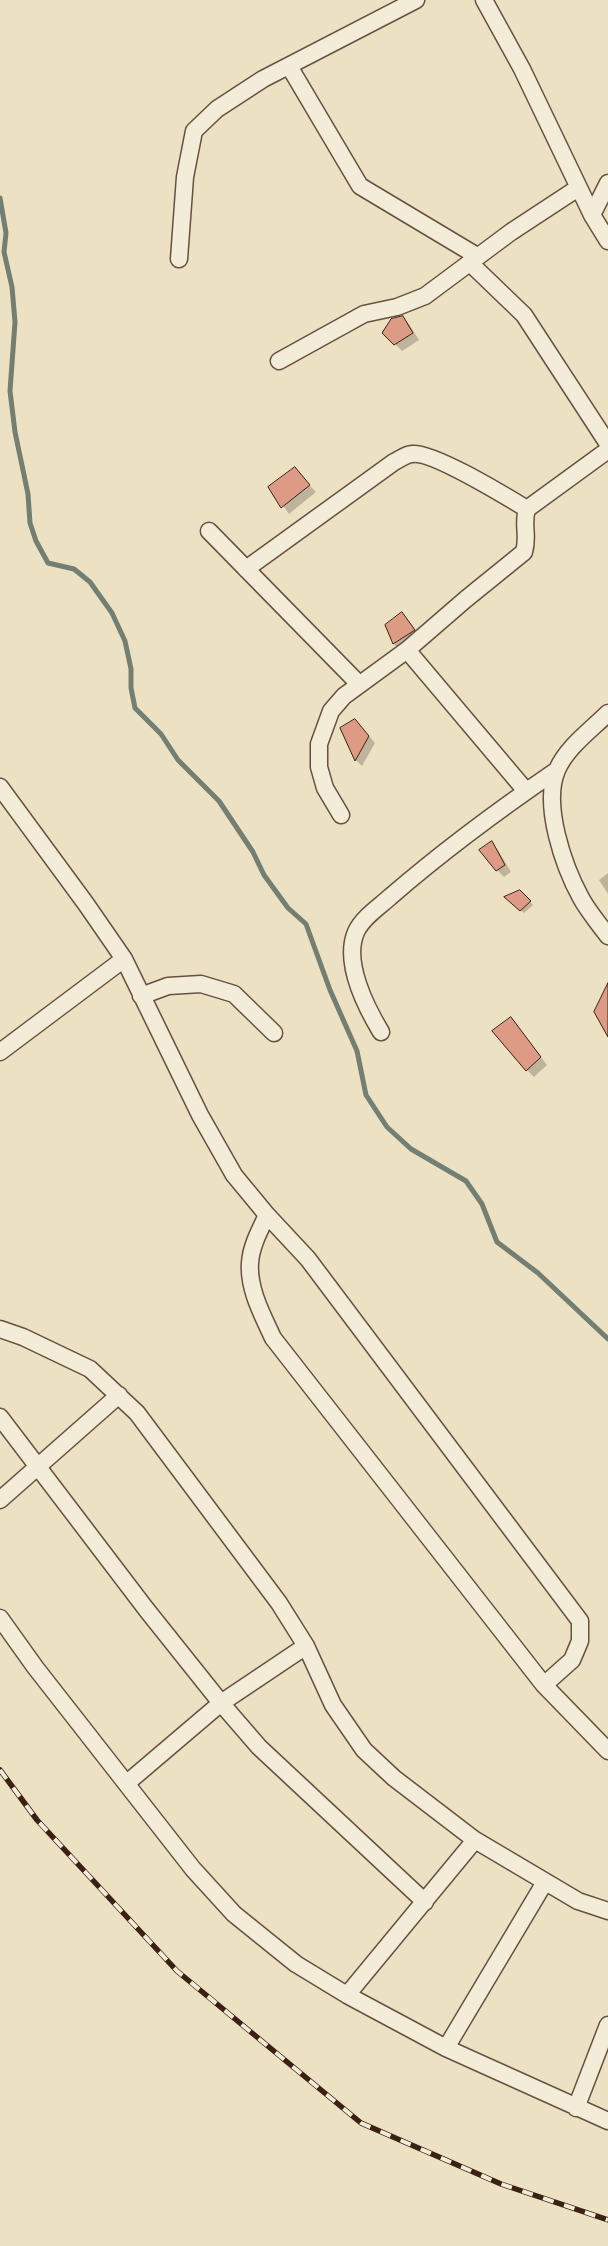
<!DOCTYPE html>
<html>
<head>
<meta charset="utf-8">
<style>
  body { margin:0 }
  canvas { display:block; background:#ede1c3 }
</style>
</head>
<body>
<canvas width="608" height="2246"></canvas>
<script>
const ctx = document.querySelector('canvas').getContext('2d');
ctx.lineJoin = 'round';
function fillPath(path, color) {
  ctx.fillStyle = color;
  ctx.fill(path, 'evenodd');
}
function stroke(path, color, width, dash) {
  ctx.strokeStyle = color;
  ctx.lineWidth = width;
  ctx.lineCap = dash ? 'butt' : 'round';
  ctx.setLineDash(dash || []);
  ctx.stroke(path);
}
fillPath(new Path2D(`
  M402 317 409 324 419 340 402 351 384 333Z
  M301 476 316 492 289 514 270 487Z
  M402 614 421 637 401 651 394 644 386 626Z
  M355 720 375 743 362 766 356 760 341 728Z
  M492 843 498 850 511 872 504 877 497 870Z
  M608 873V894L599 880Z
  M520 891 533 905 524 913 506 897Z
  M511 1019 547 1065 534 1077 527 1070Z`), '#0003');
stroke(new Path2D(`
  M0 198 6 233 4 252 12 287 15 322 10 391 15 432 28 494 30 523 36 541 48 563 74 569 90 582 112 613 125 641 131 669V688L135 708 161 734 178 760 219 801 253 852 264 875 288 908 306 924 330 990 357 1051 366 1095 387 1127 411 1149 466 1181 482 1204 497 1242 538 1273 608 1339`), '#737f73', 5);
const building = new Path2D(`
  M403 316 413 333 394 345 382 333 391 319Z
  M295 467 310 485 281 508 268 487Z
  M402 612 415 630 393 644 385 625Z
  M355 719 369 736 355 761 340 728Z
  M492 841 505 865 496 871 479 850Z
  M520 890 531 901 520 911 504 897Z
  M608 983V1037L594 1012Z
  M511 1017 541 1057 526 1071 492 1031Z`);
fillPath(building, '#dd9b85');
stroke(building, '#3a2114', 1);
const street = new Path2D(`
  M484 0 522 69 592 215 608 241
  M289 66 360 186 477 256
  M592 215 608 183
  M179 259 185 177 194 131 217 109 263 79 416 0
  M470 263 524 315 608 444
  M279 361 364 314 397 307 425 296 511 232 578 188
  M209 531 359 684
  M246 569 394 462C399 460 406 454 412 454 432 451 507 497 527 509
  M407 650 526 791
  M608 713C591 730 567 747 557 770 542 805 564 867 581 898 588 911 599 924 608 936
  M0 787 86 904 124 959 200 1115 234 1175 267 1215 308 1259 580 1621V1641L572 1660 544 1685
  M341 815 325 788 319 767V744L331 711 344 696 407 650 466 599 524 552C529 535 522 525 527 509L608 450
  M141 996 168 986 201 984 234 994 274 1033
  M381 1032C366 1007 343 962 356 932 362 918 379 907 390 897 443 851 500 809 557 770
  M0 1052 124 959
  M267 1215C260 1230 251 1246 250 1263 248 1289 263 1316 273 1338L544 1685 608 1751
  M0 1329 23 1337 90 1369 137 1413 279 1603 306 1646 333 1705 364 1750 394 1778 475 1840 578 1901 608 1911
  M0 1417 146 1609 221 1703 259 1747 425 1902
  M0 1500 119 1395
  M0 1618 35 1667 193 1869 234 1914 296 1964 347 1995 446 2048 608 2121
  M127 1783 221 1703 306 1646
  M347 1995 475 1840
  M446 2048 545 1882
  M576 2108 608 2025`);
stroke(street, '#675140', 19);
stroke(street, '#f3ecd8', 16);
const rail = new Path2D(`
  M0 1770 37 1820 177 1971 361 2123 501 2184 608 2220`);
stroke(rail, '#3a2114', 5.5);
stroke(rail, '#f3ecd8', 4, [11]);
</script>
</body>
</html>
